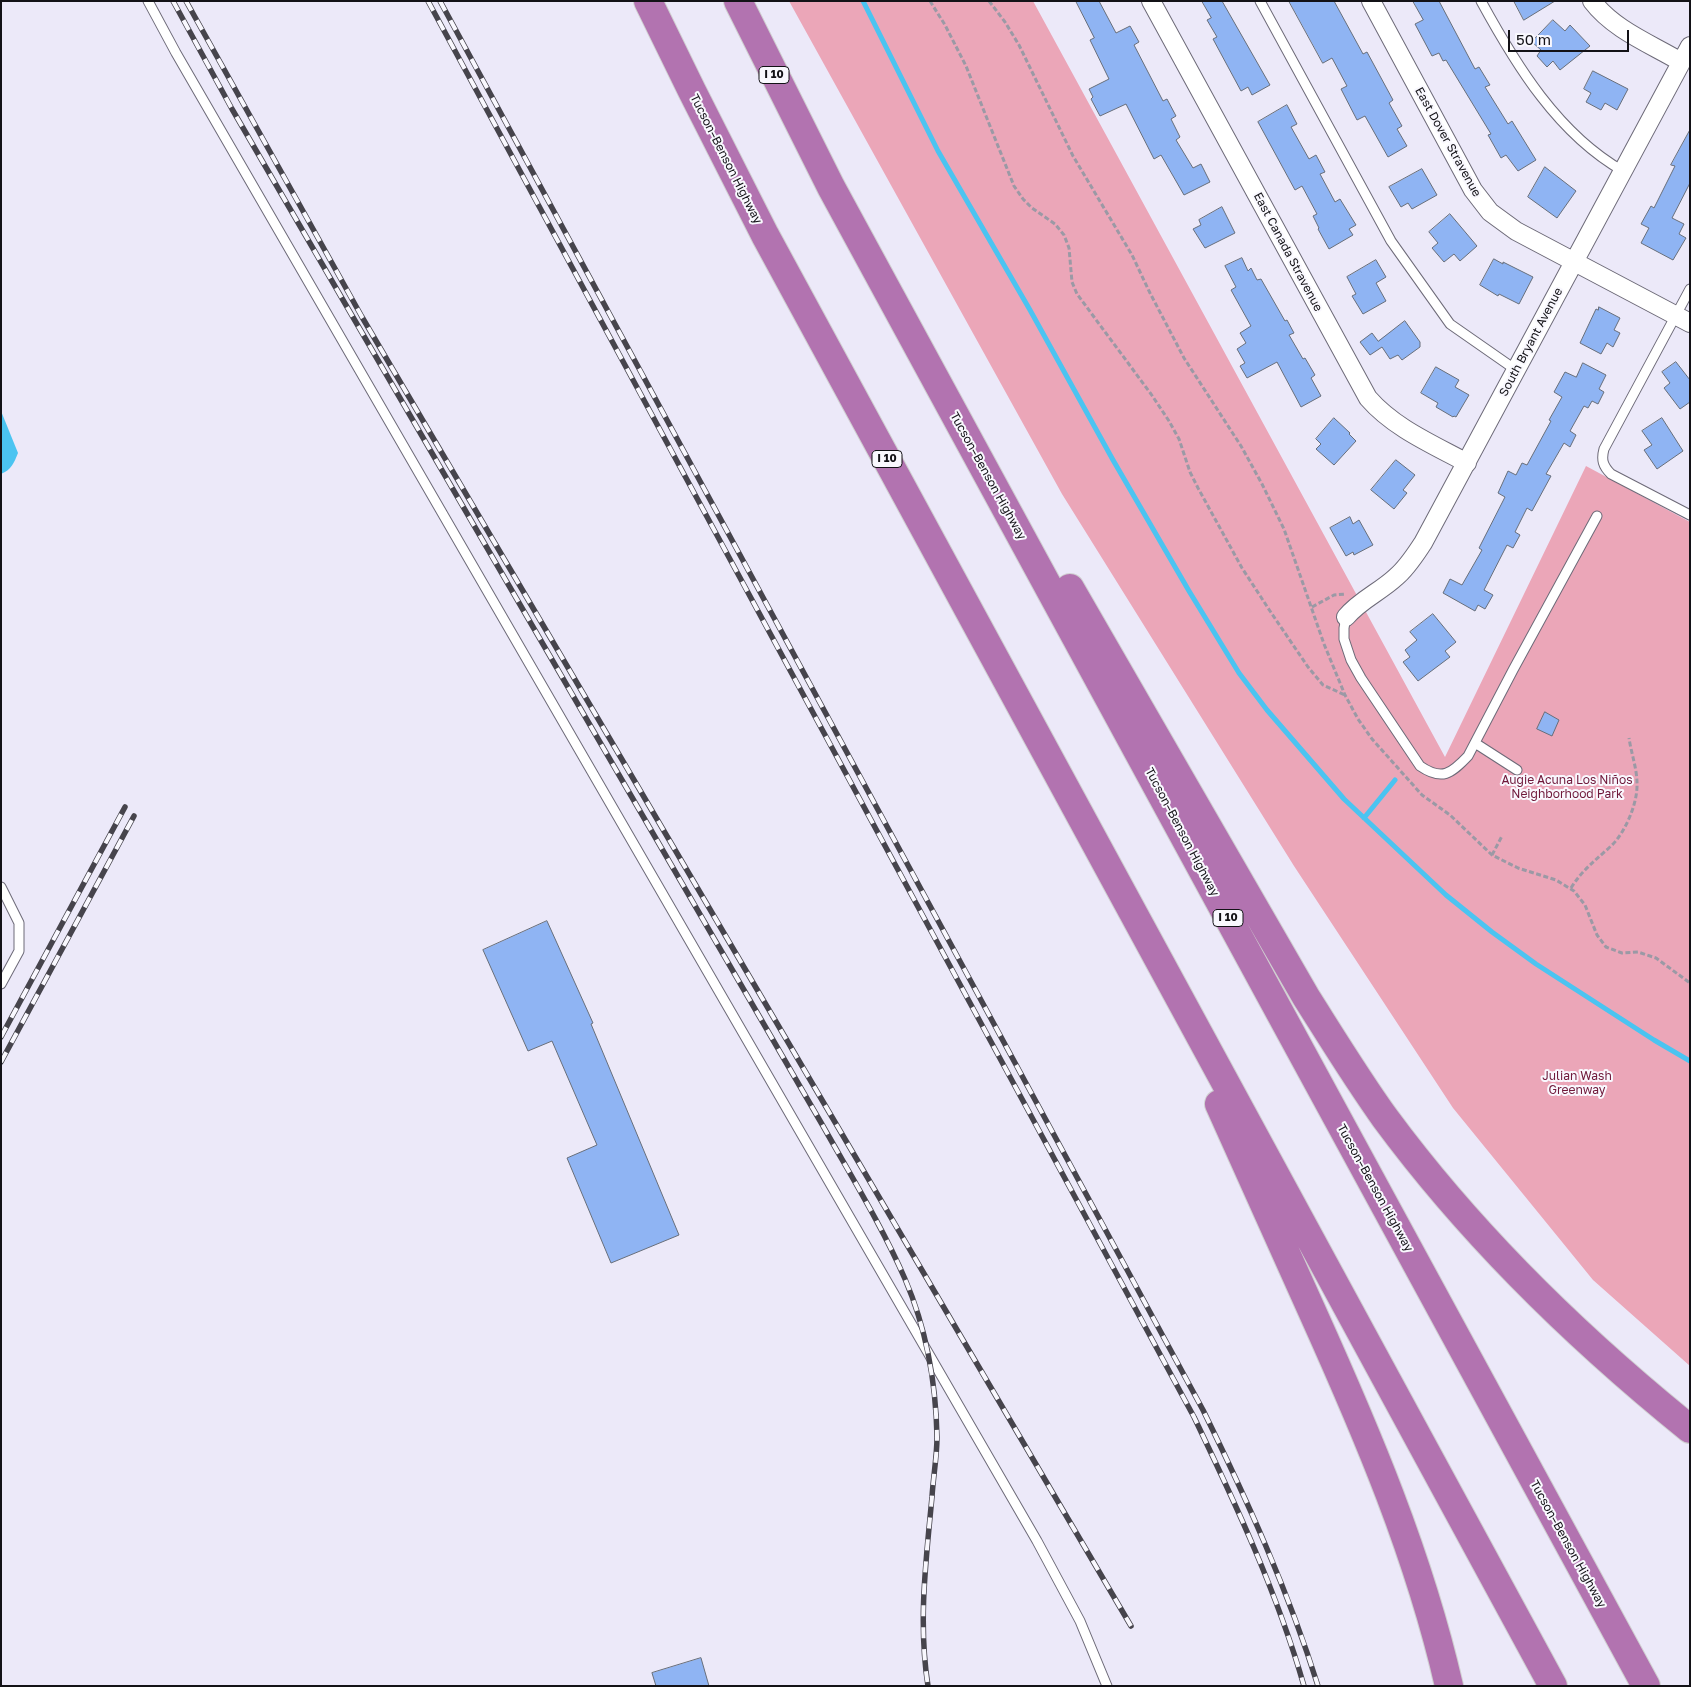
<!DOCTYPE html>
<html>
<head>
<meta charset="utf-8">
<style>
  body { margin:0 }
  #map { position:relative; width:1691px; height:1687px; overflow:hidden; background:#ece9f9; font-family:"Golos Text",sans-serif }
  canvas { display:block }
  .frame { position:absolute; inset:0; border:2px solid #131217; pointer-events:none }
  .scale { position:absolute; left:1508px; top:30px; width:121px; height:22px; box-sizing:border-box; border:2px solid #131217; border-top:0; padding-left:6px; font-size:15px; line-height:18px; white-space:nowrap; color:#131217; -webkit-text-stroke:4px #f9f8fe; paint-order:stroke }
</style>
</head>
<body>
<div id="map">
<canvas width="1691" height="1687"></canvas>
<div class="frame"></div>
<div class="scale">50 m</div>
</div>
<script>
const ctx = document.querySelector('canvas').getContext('2d');
ctx.lineJoin = 'round';
function fillPath(path, color) {
  ctx.fillStyle = color;
  ctx.fill(path, 'evenodd');
}
function stroke(path, color, width, dash) {
  ctx.strokeStyle = color;
  ctx.lineWidth = width;
  ctx.lineCap = dash ? 'butt' : 'round';
  ctx.setLineDash(dash || []);
  ctx.stroke(path);
}
function drawText(font, color, halo, rows, align = 'center') {
  ctx.font = font + ' "Golos Text",sans-serif';
  ctx.lineWidth = 4;
  ctx.setLineDash([]);
  ctx.textBaseline = 'middle';
  ctx.strokeStyle = halo;
  ctx.fillStyle = color;
  for (const [text, x, y, turn = 0] of rows) {
    ctx.save();
    ctx.translate(x, y);
    ctx.rotate((+turn || 0) * Math.PI / 180);
    ctx.textAlign = isNaN(turn) ? turn : align;
    if (halo) ctx.strokeText(text, 0, 0);
    ctx.fillText(text, 0, 0);
    ctx.restore();
  }
}
fillPath(new Path2D(`
  M789 1H1033L1445 757 1586 466 1690 522V1366L1593 1280 1453 1108 1294 866 1062 494Z`), '#eba6b8');
fillPath(new Path2D(`
  M1 411 18 453C14 463 11 470 1 474Z`), '#4bc4f1');
stroke(new Path2D(`
  M863 1 938 151 1030 310 1113 460 1189 591 1239 673 1267 710 1344 799 1446 895 1492 932 1536 964 1654 1040 1690 1061
  M1364 818 1395 780`), '#4bc4f1', 5);
const building = new Path2D(`
  M1076 1H1099L1116 33 1130 26 1139 42 1134 45 1163 101 1167 99 1176 116 1171 119 1180 137 1176 140 1193 168 1201 164 1210 182 1184 195 1161 155 1154 159 1126 104 1100 116 1091 99 1093 97 1089 89 1109 79 1090 40 1094 38Z
  M1202 1H1222L1270 85 1252 95 1248 87 1241 91 1213 39 1217 37 1207 20 1211 18Z
  M1289 1H1334L1363 54 1367 52 1393 100 1389 103 1402 126 1397 129 1407 146 1388 157 1365 116 1357 120 1341 89 1347 86 1332 58 1323 63Z
  M1413 1H1439L1475 69 1479 67 1490 85 1485 87 1508 124 1512 121 1536 160 1518 171 1506 155 1501 158 1488 135 1491 134 1446 60 1443 61 1439 53 1432 56 1415 24 1423 20Z
  M1514 1H1555L1524 20Z
  M1553 20 1565 31 1570 25 1590 46 1560 70 1553 61 1547 67 1537 56 1541 50 1532 42Z
  M1593 71 1628 89 1617 110 1605 103 1601 110 1586 102 1591 93 1584 89Z
  M1287 105 1297 124 1291 127 1309 159 1316 155 1325 172 1320 174 1335 202 1340 199 1356 225 1349 229 1353 235 1329 249 1318 229 1319 228 1313 216 1317 214 1302 186 1295 190 1258 122Z
  M1690 130V183L1672 218 1684 224 1679 234 1686 238 1673 260 1641 243 1649 228 1641 224 1651 206 1654 208 1675 166 1671 165Z
  M1545 167 1576 191 1557 218 1528 197Z
  M1422 169 1437 195 1412 209 1408 203 1401 207 1389 187Z
  M1222 207 1235 233 1205 248 1193 229 1201 225 1199 220Z
  M1450 214 1477 246 1460 261 1454 254 1444 262 1432 248 1438 243 1429 232Z
  M1242 258 1248 271 1251 268 1257 280 1261 279 1285 321 1287 320 1294 333 1289 335 1303 359 1305 358 1315 375 1311 378 1321 396 1301 407 1277 362 1247 378 1240 366 1245 363 1237 349 1246 343 1240 333 1251 326 1231 290 1236 287 1225 266Z
  M1494 259 1503 264V262L1533 277 1519 304 1499 294 1498 296 1480 285Z
  M1376 260 1386 277 1376 283 1386 301 1363 314 1352 296 1356 294 1347 277Z
  M1599 307 1620 318 1614 330 1620 333 1613 347 1607 343 1601 354 1580 343 1596 309 1598 310Z
  M1405 321 1420 342V347L1402 360 1398 355 1390 359 1382 347 1370 355 1360 342 1372 333 1378 341Z
  M1676 362 1690 380V402L1680 409 1664 388 1670 383 1662 372Z
  M1583 363 1606 375 1599 389 1604 392 1598 404 1592 401 1588 408 1584 406 1570 431 1576 435 1570 447 1564 443 1546 474 1551 476 1532 511 1527 508 1515 532 1520 535 1513 548 1507 545 1484 590 1493 595 1485 609 1478 605 1475 611 1443 593 1450 579 1462 585 1482 550 1479 548 1505 497 1498 493 1508 471 1516 475 1522 463 1527 465 1551 421 1549 420 1562 397 1554 392 1565 372 1576 377Z
  M1436 367 1459 380 1455 387 1469 395 1456 417 1454 416 1453 417 1436 407 1438 403 1421 393Z
  M1334 418 1350 433 1349 434 1356 441 1334 465 1316 449 1321 444 1316 439Z
  M1662 418 1683 451 1657 469 1644 450 1652 445 1642 431Z
  M1396 460 1415 475 1403 490 1407 493 1394 509 1371 490Z
  M1350 517 1353 524 1359 520 1373 545 1354 555 1353 552 1346 556 1330 528Z
  M1433 614 1456 642 1445 651 1450 657 1418 681 1403 662 1410 657 1405 650 1417 640 1410 632Z
  M1545 712 1559 720 1552 736 1537 729Z
  M547 921 593 1023 591 1024 679 1235 611 1263 567 1158 597 1145 552 1041 528 1051 483 950Z
  M701 1658 709 1686H656L652 1673Z`);
fillPath(building, '#8fb4f3');
stroke(building, '#676e7a', 1);
const service = new Path2D(`
  M148 1 176 53 1037 1541 1080 1621 1107 1686
  M1260 1 1391 241 1450 324 1516 370
  M1481 1C1516 65 1558 134 1623 171
  M1690 289 1604 449C1601 460 1603 466 1611 474L1690 515
  M1346 617 1344 628V639L1351 660 1361 678 1420 766C1442 781 1451 774 1468 756L1513 670 1597 516
  M1475 743 1517 770
  M1 887 19 923V951L1 984`);
const minor = new Path2D(`
  M1151 1 1368 398C1394 428 1432 444 1467 463
  M1371 1 1473 190 1490 212 1516 231 1690 323
  M1592 1C1614 30 1651 44 1681 62
  M1346 617C1360 600 1380 592 1396 577 1407 568 1415 555 1423 543L1690 46`);
const motorway = new Path2D(`
  M648 1 692 91 765 235 1553 1686
  M738 1 831 187 1646 1686
  M1070 588 1306 997C1332 1038 1357 1079 1385 1118 1472 1236 1576 1337 1690 1429
  M1219 1104C1250 1173 1281 1242 1312 1311 1367 1433 1419 1555 1449 1686`);
stroke(service, '#6d6a78', 11);
stroke(minor, '#6d6a78', 20);
stroke(motorway, '#d0d0d1', 30);
stroke(new Path2D(`
  M930 1 945 25 966 66 1014 186 1023 199 1032 208 1055 224 1064 235 1069 248 1072 282 1077 294 1151 394 1169 421 1179 439 1190 472 1198 488 1242 568 1270 611 1308 667 1323 685 1345 695
  M989 1 1005 22 1019 45 1073 156 1132 255 1150 293 1184 358 1241 446 1262 484 1284 529 1324 644 1345 695 1358 719 1372 739 1422 795 1450 815 1492 855 1518 868 1556 880 1574 891 1585 905 1597 935 1606 947 1622 953 1638 952 1656 958 1690 983
  M1312 607 1334 595 1346 594
  M1492 855 1502 836
  M1571 888C1582 870 1596 860 1611 846 1625 833 1638 803 1637 783 1637 769 1631 752 1629 738`), '#9b99a5', 3, [5, 2.5]);
stroke(service, '#fff', 9);
stroke(minor, '#fff', 18);
stroke(motorway, '#b273b0', 28);
const rail = new Path2D(`
  M173 1 232 109 823 1126C851 1176 882 1226 905 1279 926 1328 936 1384 937 1437 937 1457 933 1478 932 1497 926 1560 918 1623 928 1686
  M186 1 362 317 1131 1626
  M428 1 1194 1417C1236 1505 1277 1592 1304 1686
  M440 1 1203 1410C1247 1500 1288 1590 1318 1686
  M1 1037 125 807
  M1 1062 134 816`);
stroke(rail, '#46444c', 5.5);
stroke(rail, '#f9f8fe', 4, [11]);
for (const [x, y, w] of [
  [774,75,30],
  [887,459,30],
  [1228,918,30]
]) {
  const box = new Path2D();
  box.roundRect(x - w / 2, y - 8.5, w, 17, 4);
  ctx.fillStyle = '#f9f8fe';
  ctx.fill(box);
  stroke(box, '#131217', 1);
}
drawText('bold 11px', '#131217', null, [
  ["I 10",774,75],
  ["I 10",887,459],
  ["I 10",1228,918]
]);
drawText('12px', '#131217', '#f9f8fe', [
  ["East Dover Stravenue",1448,142,61],
  ["Tucson–Benson Highway",726,159,63],
  ["East Canada Stravenue",1288,252,62],
  ["South Bryant Avenue",1531,342,-62],
  ["Tucson–Benson Highway",988,476,61],
  ["Tucson–Benson Highway",1182,832,62],
  ["Tucson–Benson Highway",1375,1188,61],
  ["Tucson–Benson Highway",1568,1544,61]
]);
drawText('12px', '#6f183a', '#f9f8fe', [
  ["Augie Acuna Los Niños",1567,780],
  ["Neighborhood Park",1567,794],
  ["Julian Wash",1577,1076],
  ["Greenway",1577,1090]
]);
</script>
</body>
</html>
